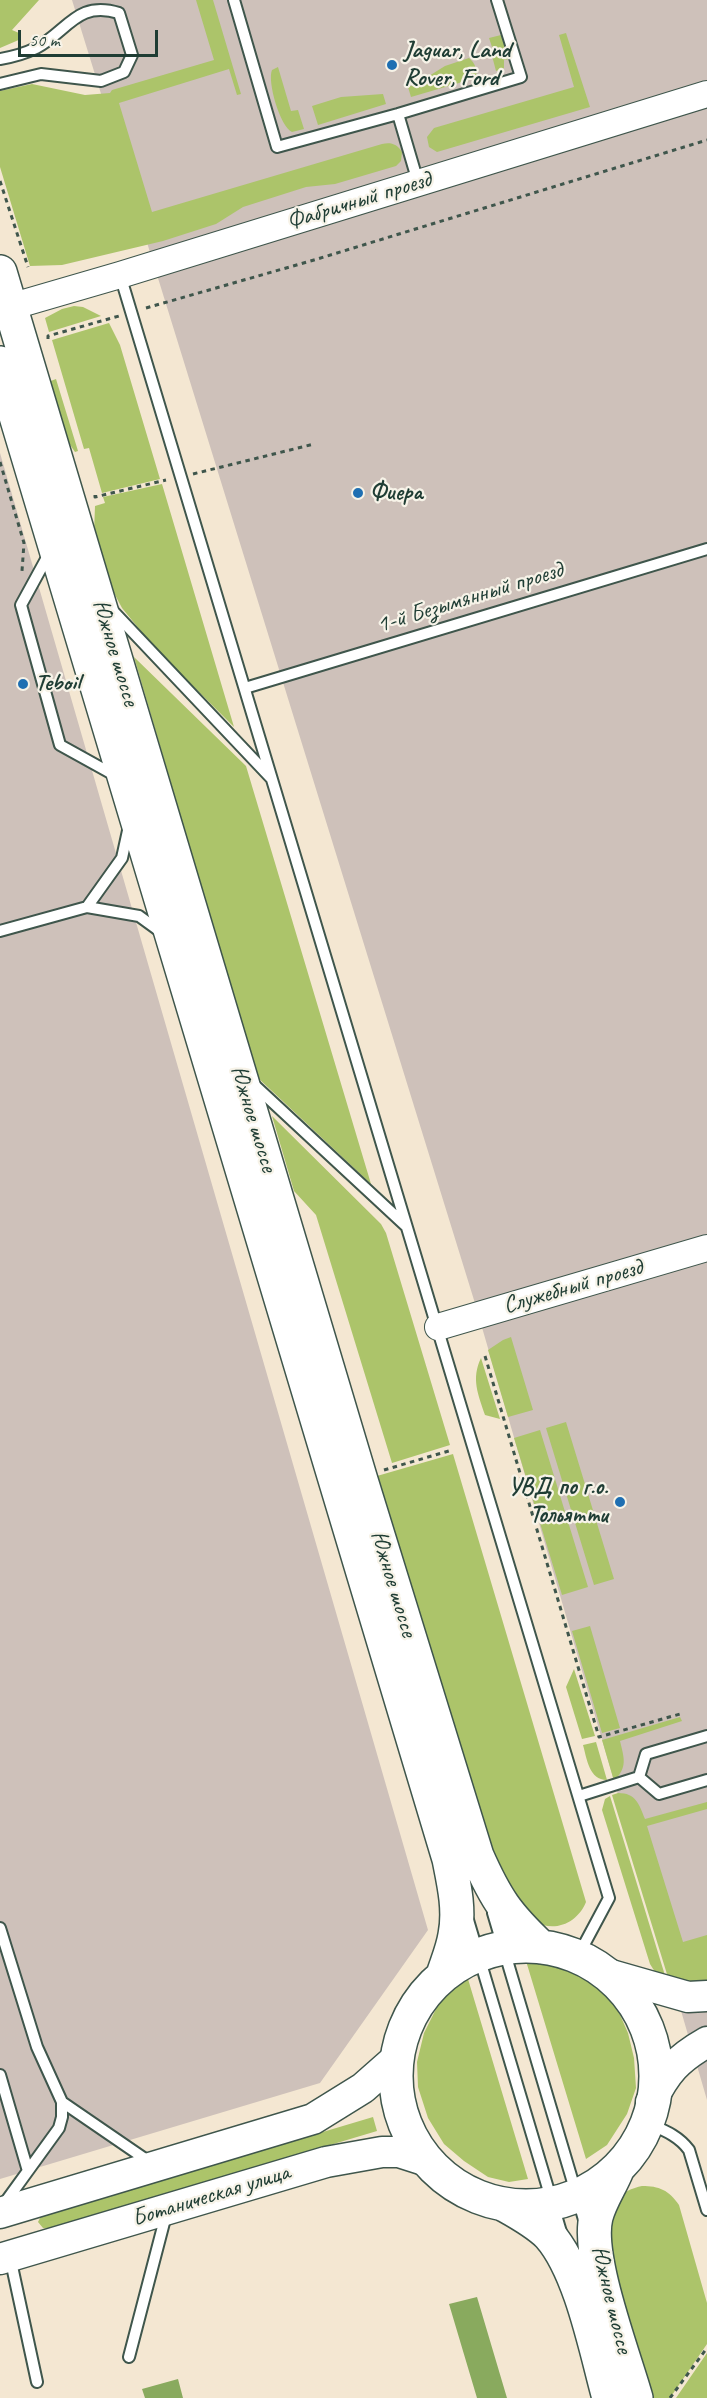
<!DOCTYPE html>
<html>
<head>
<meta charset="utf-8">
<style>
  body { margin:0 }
  #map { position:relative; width:707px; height:2398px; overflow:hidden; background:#f4e7d2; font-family:Caveat,sans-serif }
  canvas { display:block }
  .scale { position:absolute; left:18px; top:30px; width:140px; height:27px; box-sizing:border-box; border:3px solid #1f3d34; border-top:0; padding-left:8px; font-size:18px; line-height:21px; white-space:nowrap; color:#1f3d34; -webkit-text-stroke:4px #f7f3e8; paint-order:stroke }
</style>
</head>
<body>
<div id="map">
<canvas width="707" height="2398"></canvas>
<div class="scale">50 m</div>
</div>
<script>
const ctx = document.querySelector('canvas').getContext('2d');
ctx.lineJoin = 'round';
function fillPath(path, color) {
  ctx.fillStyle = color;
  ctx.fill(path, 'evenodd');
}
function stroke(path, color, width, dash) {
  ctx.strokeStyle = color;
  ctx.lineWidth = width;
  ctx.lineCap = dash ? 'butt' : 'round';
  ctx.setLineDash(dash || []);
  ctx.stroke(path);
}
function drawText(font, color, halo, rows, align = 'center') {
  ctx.font = font + ' Caveat,sans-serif';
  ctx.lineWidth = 4.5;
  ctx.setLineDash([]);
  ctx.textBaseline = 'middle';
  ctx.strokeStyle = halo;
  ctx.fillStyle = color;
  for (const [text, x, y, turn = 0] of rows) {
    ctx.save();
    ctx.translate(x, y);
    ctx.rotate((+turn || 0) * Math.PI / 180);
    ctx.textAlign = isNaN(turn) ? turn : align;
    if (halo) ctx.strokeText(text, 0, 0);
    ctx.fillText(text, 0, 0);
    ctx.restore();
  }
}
fillPath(new Path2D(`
  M72 0H707V2100L474 1300Z
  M0 453 428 1930 320 2083 0 2179Z`), '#cec1ba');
fillPath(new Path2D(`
  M0 0H39L12 30 19 33 18 38 21 39 0 48Z
  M196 0H213L241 94 237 95 229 69 119 103 152 212 382 144C391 142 397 144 402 152L401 161 396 166 335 184 306 187 243 207 216 224 163 241 62 265 30 266 0 167V91L32 84 85 95 110 93 112 90 214 60Z
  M566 33 590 107 437 152 429 147 427 137 434 128 574 87 559 35Z
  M501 35 509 59 504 60V68L496 71 491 52 493 50 489 38Z
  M469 58C475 63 478 70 476 78L411 97 408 87 416 84 445 66Z
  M278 67 291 111 298 110 304 129 292 132C280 127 267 81 272 70Z
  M383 94 386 104 318 125 312 106 341 97Z
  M74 306 83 307 101 316 49 332 45 318 62 309Z
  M109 323 120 345 160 479 102 493 89 448 84 449 52 340Z
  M56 379 78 451 75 452 64 436 48 382Z
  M162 484 234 727 153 646 122 608 113 591 94 533 95 506 105 503 103 497Z
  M134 657 246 766 371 1184 257 1077Z
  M272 1116 381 1224 386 1233 450 1445 392 1463 316 1215 294 1191Z
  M511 1337 533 1410 508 1417 488 1350 503 1340Z
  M481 1358 500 1419 485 1415C478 1394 471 1379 481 1358Z
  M566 1422 614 1579 594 1585 546 1428Z
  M540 1430 588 1587 562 1595 514 1438Z
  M453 1454 586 1902C578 1922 556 1933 535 1922 525 1917 515 1906 505 1898L377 1476Z
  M590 1626 620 1728 602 1733 572 1631Z
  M574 1669 595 1736 582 1739 566 1687Z
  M680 1717 682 1721 620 1741C624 1758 628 1767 614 1781L602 1740Z
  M596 1742 607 1780C589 1780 587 1759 583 1745Z
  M618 1793C636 1793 639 1804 645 1819L707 1802V1809L647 1826 683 1942 707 1935V1992L670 1984 612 1795Z
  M610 1796 667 1982 655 1972 650 1964 602 1810 605 1799Z
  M555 1960 580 1971 601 1988 617 2008 628 2033 634 2058 636 2088 627 2114 607 2145 586 2159 526 1961Z
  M468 1979 528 2179 509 2182 488 2177 464 2161 444 2144 428 2118 418 2087 417 2062 424 2033 438 2005 452 1988Z
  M373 2117 377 2131 49 2229 43 2228 38 2222 40 2218 45 2215Z
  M642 2186C659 2186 669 2190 679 2205L707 2303V2344L670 2398H652C639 2355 594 2241 615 2202 621 2192 633 2188 642 2186Z
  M707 2353V2398H676Z`), '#acc46a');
fillPath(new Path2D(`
  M477 2297 507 2398H477L449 2304Z
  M178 2379 183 2398H145L142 2389Z`), '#89aa5e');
const service = new Path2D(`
  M234 0 277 147 398 114 521 77 497 0
  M0 59C12 57 26 53 36 48 68 31 77 0 119 13L132 55 124 72 101 81 41 74 0 84
  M398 114 418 182
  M120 275 609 1898 578 1956
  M50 552 21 605 60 745 116 776
  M112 610 271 778
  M245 688 707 549
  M87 907 122 858 129 826
  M0 931 87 907 139 916 161 932
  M252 1083 405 1225
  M639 1777 646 1754 707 1736
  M639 1777 659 1794 707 1780
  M579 1796 639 1777
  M493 1913 585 2223
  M468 1920 561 2232
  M0 1928 37 2047 62 2102V2117L59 2128 4 2204
  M0 2075 28 2171
  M62 2102 151 2163
  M647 2123C663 2130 678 2135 689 2150L707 2210
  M10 2257 37 2382
  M129 2357 166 2215`);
const tertiary = new Path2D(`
  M10 307 120 275 707 94
  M438 1327 707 1248`);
const secondary = new Path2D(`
  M611 1975 688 1997 707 1996
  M651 2102C666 2072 677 2059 707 2042
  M0 2213 313 2119 363 2088 397 2058
  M0 2259 326 2162 382 2152H399L424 2160`);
const primary = new Path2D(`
  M0 272 360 1477 477 1856C496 1899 507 1915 541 1947
  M0 363 449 1859C454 1884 460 1910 455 1935 453 1948 448 1960 444 1972
  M396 2076a130 130 0 1 1 260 0a130 130 0 1 1-260 0Z
  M617 2170C611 2185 600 2201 596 2217 586 2257 624 2355 636 2398
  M503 2204C519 2213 536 2222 549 2235 581 2271 596 2351 609 2398`);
stroke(service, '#3f564c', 14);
stroke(tertiary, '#3f564c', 28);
stroke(secondary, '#3f564c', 33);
stroke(primary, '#3f564c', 36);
stroke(new Path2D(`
  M0 181 28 267
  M146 308 314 260 707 140
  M48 339V336L119 316
  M0 462 24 543 22 571
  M193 474 314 444
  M95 495V497L166 480
  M485 1356 599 1737 680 1714
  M384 1470 452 1450
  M670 2398 707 2348`), '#3f564c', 3, [4.5, 4.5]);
stroke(service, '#fff', 10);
stroke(tertiary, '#fff', 26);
stroke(secondary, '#fff', 30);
stroke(primary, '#fff', 33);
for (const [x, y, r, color] of [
  [392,65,6,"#1f6fb2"],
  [358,493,6,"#1f6fb2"],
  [23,684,6,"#1f6fb2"],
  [620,1502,6,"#1f6fb2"]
]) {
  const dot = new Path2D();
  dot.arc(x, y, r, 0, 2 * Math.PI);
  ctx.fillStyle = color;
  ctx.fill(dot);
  stroke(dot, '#f7f3e8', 2);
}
drawText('bold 24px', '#1f3d34', '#f7f3e8', [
  ["Jaguar, Land",404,51],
  ["Rover, Ford",404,79],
  ["Фиера",370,493],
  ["Teboil",35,684],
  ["УВД по г.о.",608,1488,"right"],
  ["Тольятти",608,1516,"right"]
], 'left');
drawText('24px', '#1f3d34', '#f7f3e8', [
  ["Фабричный проезд",359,201,-17],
  ["1-й Безымянный проезд",470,598,-17],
  ["Южное шоссе",115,653,73],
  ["Южное шоссе",253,1119,73],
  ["Служебный проезд",573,1287,-16],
  ["Южное шоссе",393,1584,73],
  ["Ботаническая улица",211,2196,-17],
  ["Южное шоссе",611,2300,76]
]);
</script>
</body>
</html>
